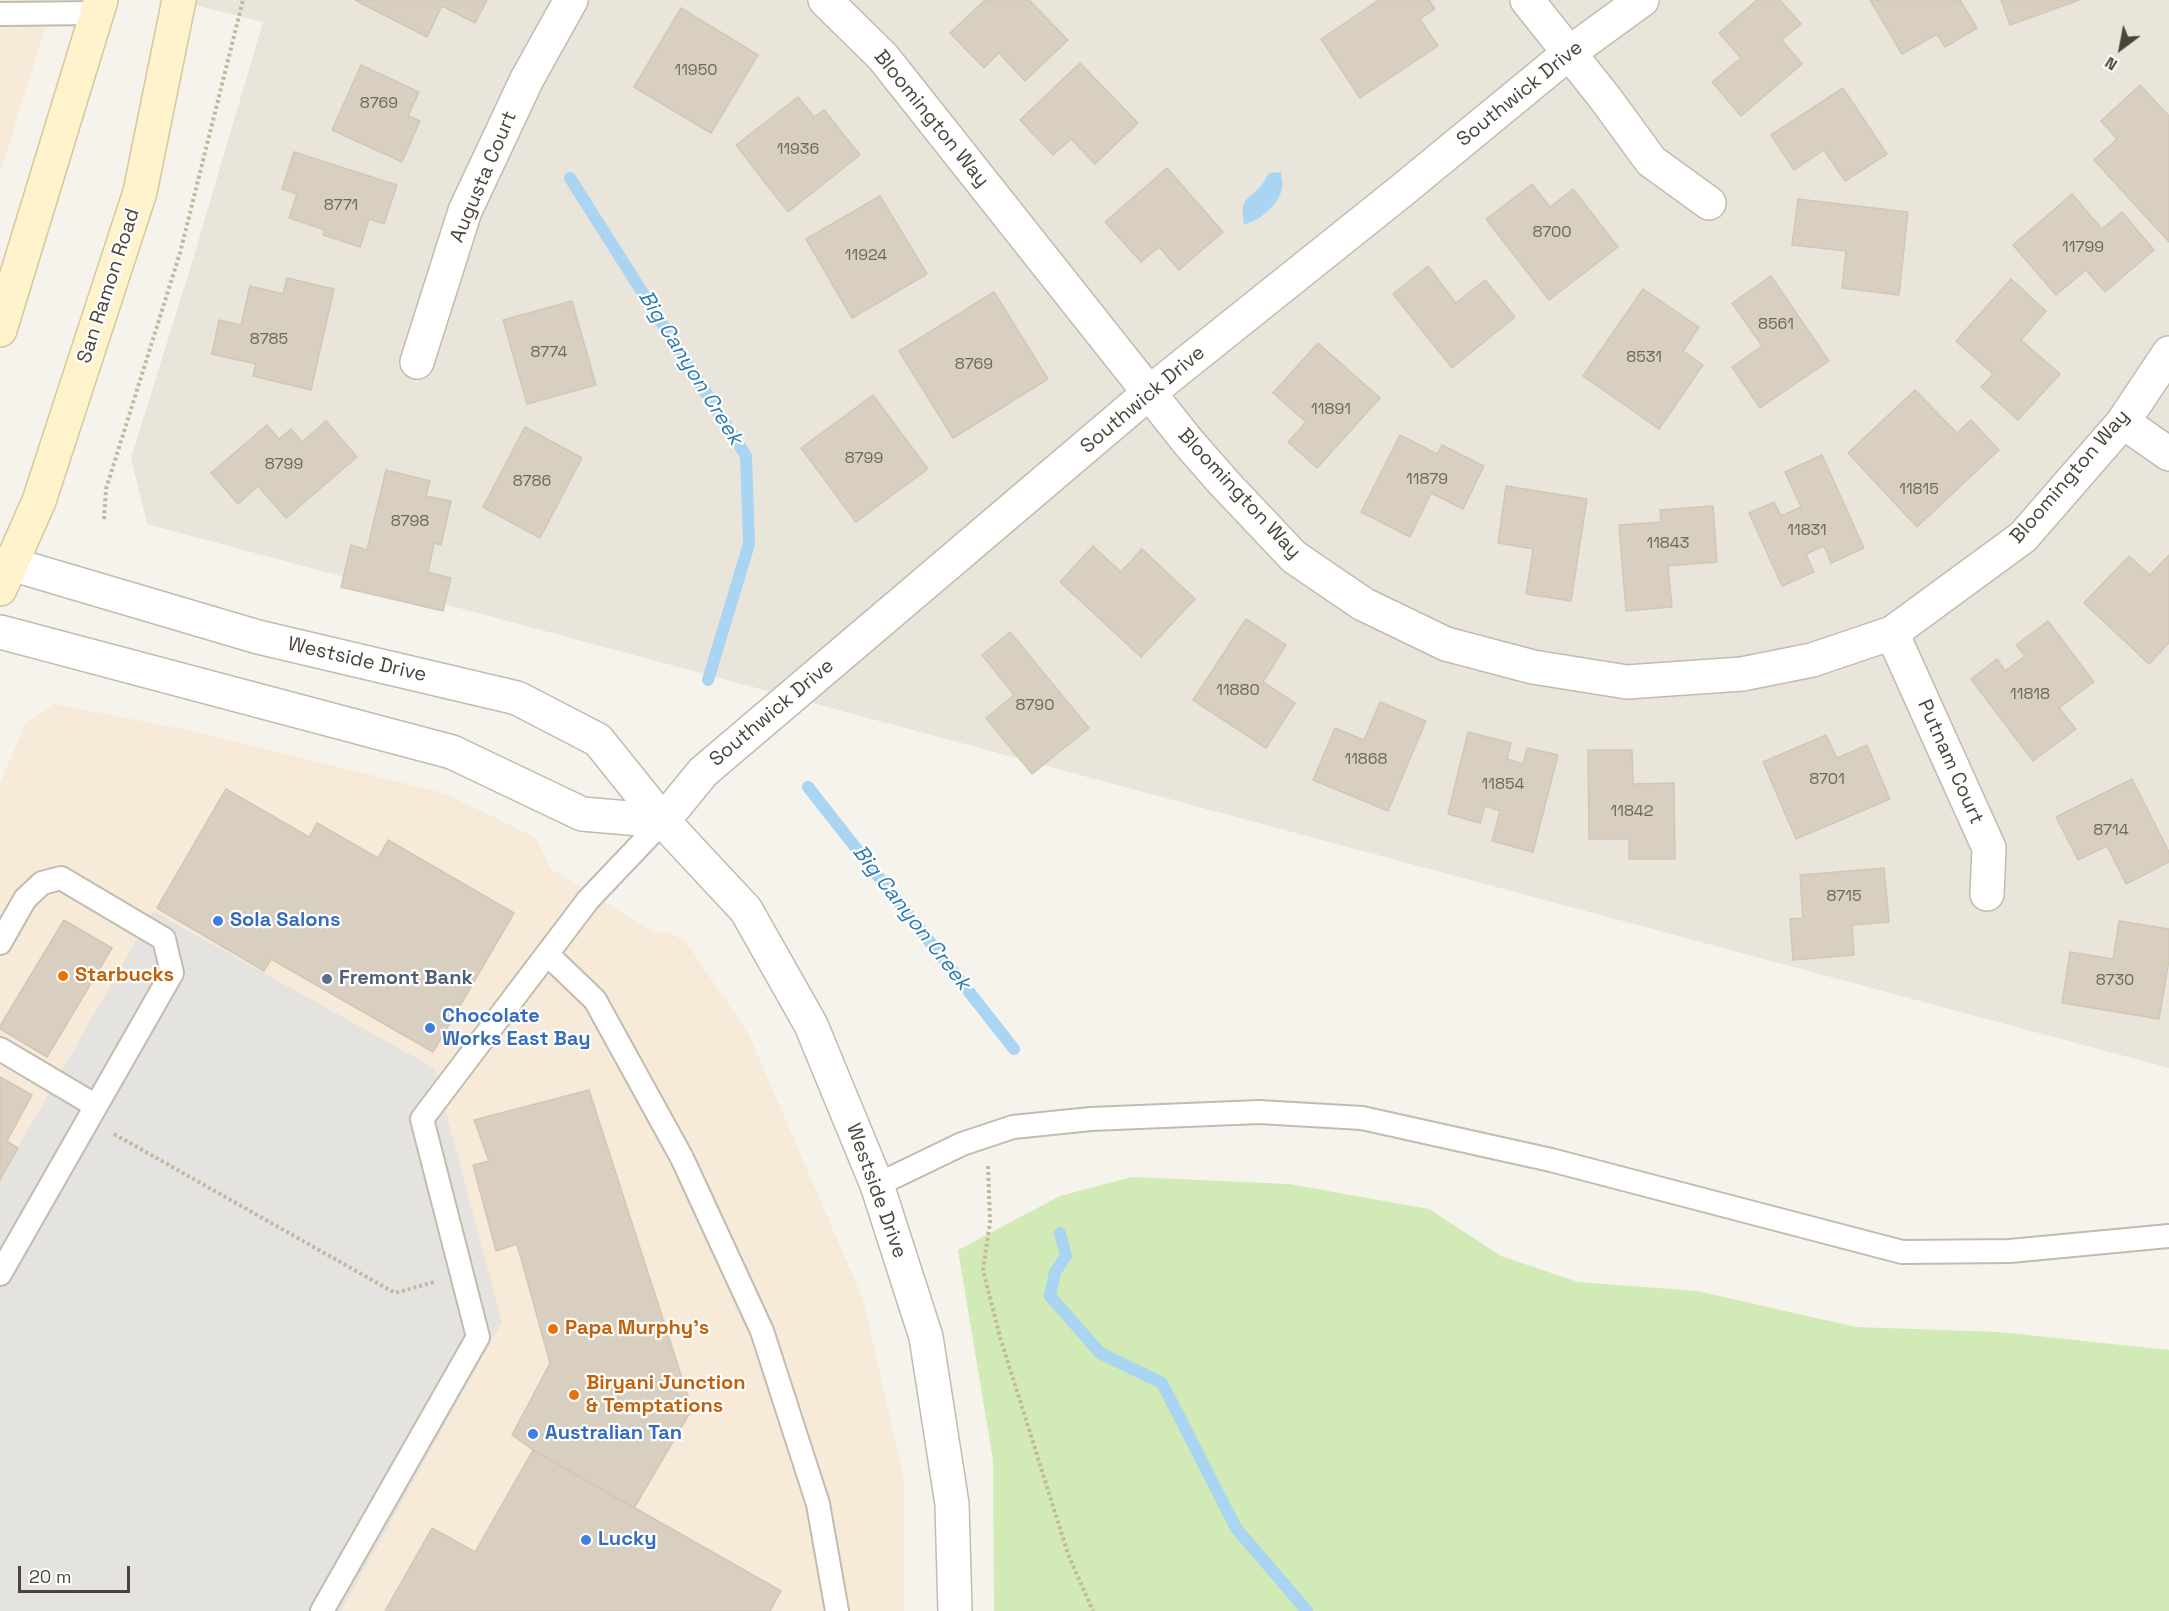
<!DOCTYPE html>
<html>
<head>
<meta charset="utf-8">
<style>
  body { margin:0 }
  #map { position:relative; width:2169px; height:1611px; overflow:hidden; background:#f6f3ec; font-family:"Space Grotesk",sans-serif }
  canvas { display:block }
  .north { position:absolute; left:2091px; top:18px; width:60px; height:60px; -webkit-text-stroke:4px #fff; paint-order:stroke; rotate:212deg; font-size:16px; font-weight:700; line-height:24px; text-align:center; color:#4b4439 }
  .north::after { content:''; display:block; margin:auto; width:21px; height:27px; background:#4b4439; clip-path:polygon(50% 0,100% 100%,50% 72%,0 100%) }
  .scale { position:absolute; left:18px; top:1566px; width:112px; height:27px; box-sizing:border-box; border:3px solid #4b4439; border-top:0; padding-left:8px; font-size:18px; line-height:21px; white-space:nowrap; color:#4b4439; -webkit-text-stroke:4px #fff; paint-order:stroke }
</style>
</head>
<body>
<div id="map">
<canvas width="2169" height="1611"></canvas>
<div class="north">N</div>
<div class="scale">20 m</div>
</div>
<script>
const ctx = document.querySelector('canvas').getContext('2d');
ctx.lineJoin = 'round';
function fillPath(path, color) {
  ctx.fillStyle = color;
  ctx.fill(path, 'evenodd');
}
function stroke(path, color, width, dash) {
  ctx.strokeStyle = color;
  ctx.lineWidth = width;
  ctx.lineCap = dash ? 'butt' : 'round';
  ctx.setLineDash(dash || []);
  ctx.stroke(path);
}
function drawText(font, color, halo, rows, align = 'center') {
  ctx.font = font + ' "Space Grotesk",sans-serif';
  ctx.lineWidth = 4.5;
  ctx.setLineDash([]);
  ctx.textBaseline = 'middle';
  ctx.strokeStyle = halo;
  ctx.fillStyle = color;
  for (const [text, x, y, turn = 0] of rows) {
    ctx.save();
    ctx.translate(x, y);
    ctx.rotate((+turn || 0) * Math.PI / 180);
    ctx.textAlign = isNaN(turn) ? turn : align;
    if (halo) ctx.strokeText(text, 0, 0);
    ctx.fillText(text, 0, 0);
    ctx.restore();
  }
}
fillPath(new Path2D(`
  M174 0H2169V1068L147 524 131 458 193 259 263 22Z`), '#eae5da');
fillPath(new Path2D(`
  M0 0H54L0 173Z
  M55 704 197 732 444 793 536 838 551 869 655 933 669 932 687 943 749 1035 863 1299 904 1479V1611H0V783L26 723Z`), '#f7ead8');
fillPath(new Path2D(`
  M1132 1177 1289 1184 1429 1209 1501 1256 1578 1282 1697 1291 1856 1327 1999 1332 2169 1350V1611H994L993 1460 958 1250 1060 1196Z`), '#d2eab5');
fillPath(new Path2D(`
  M153 911 434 1068 502 1322 341 1611H0V1179Z`), '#e5e3e0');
fillPath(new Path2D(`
  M1281 172C1281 177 1283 183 1282 187 1281 203 1259 222 1244 224 1241 203 1242 203 1257 190 1262 186 1265 179 1269 173Z`), '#a9d4f2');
stroke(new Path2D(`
  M570 178 746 456 749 544 708 680
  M808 787 1014 1049
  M1060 1233 1066 1256 1055 1272 1050 1296 1100 1353 1162 1383 1236 1528 1307 1611`), '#a9d4f2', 12);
const building = new Path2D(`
  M355 0H487L475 23 442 6 427 37Z
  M985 0H1029L1068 40 1025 81 999 53 984 68 950 33Z
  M1379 0H1429L1435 9 1420 19 1438 46 1360 98 1321 39Z
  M1757 0H1780L1801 24 1782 40 1802 64 1741 116 1712 82 1741 58 1719 33Z
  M1870 0H1960L1977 28 1945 47 1937 34 1902 54Z
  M2001 0H2079L2010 25Z
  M681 8 758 55 711 133 634 87Z
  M1080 63 1138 123 1095 164 1071 139 1053 155 1020 120Z
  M361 65 419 92 408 116 420 121 402 162 332 130Z
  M2140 85 2169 116V242L2094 160 2117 139 2101 121Z
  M1843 88 1887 154 1845 181 1824 150 1794 170 1771 135Z
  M798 97 814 117 824 110 860 155 788 212 736 145Z
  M294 152 397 185 384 224 369 219 360 247 323 235 325 230 289 218 297 194 282 189Z
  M1167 168 1223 232 1179 270 1159 247 1141 262 1105 222Z
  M1532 184 1550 207 1573 189 1618 247 1549 300 1486 219Z
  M2072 194 2102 229 2122 212 2154 250 2105 292 2086 270 2056 295 2013 245Z
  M880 196 927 274 852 318 806 239Z
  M1798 199 1908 212 1899 295 1842 288 1846 251 1792 245Z
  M1428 266 1456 303 1485 280 1515 317 1452 368 1393 294Z
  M1771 276 1829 361 1760 408 1732 367 1762 346 1732 303Z
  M287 278 334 289 311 390 253 376 256 364 212 354 219 320 241 325 250 286 283 294Z
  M2011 279 2046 311 2021 340 2060 374 2018 420 1981 387 1993 374 1956 341Z
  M1643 289 1699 327 1683 351 1703 365 1659 429 1583 376Z
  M994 292 1048 379 953 438 899 351Z
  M572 301 596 385 527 404 503 320Z
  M1318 343 1380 398 1317 468 1288 442 1306 422 1273 393Z
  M1915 390 1957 433 1971 420 1999 450 1917 527 1848 453Z
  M873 395 928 469 856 522 801 448Z
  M326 421 357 457 286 518 258 486 238 504 211 473 267 425 279 439 291 429 302 442Z
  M525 427 582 458 540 538 483 507Z
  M1400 435 1437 454 1442 445 1484 466 1463 509 1431 493 1410 537 1361 512Z
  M1822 455 1864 548 1831 563 1824 546 1806 554 1814 572 1782 586 1749 513 1774 502 1781 516 1801 507 1785 472Z
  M386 470 430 481 426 496 451 501 441 545 434 543 428 572 451 578 443 611 341 587 351 545 367 550Z
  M1506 486 1587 499 1571 601 1526 594 1533 549 1498 543Z
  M1713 506 1717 562 1668 566 1672 607 1626 611 1619 525 1661 522 1660 510Z
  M1093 546 1121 572 1142 549 1195 599 1141 657 1060 582Z
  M2169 555V643L2149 664 2084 603 2129 556 2150 575Z
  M1246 619 1286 645 1263 682 1295 703 1266 748 1193 700Z
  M2048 621 2094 682 2059 708 2076 729 2033 761 1971 679 1997 659 2005 671 2025 656 2016 645Z
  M1010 632 1089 728 1032 774 986 718 1014 695 982 655Z
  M1380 702 1426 721 1388 811 1313 780 1335 728 1364 740Z
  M1468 732 1511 743 1507 759 1523 764 1527 748 1558 755 1533 852 1492 841 1500 811 1485 806 1480 823 1448 814Z
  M1826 735 1837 758 1867 745 1890 799 1796 839 1763 762Z
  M1588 750H1632L1633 784 1674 783 1675 859H1629V839H1589Z
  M2132 779 2169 852V862L2126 884 2107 846 2078 860 2056 817Z
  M226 789 309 837 317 823 378 858 388 840 514 913 433 1052 271 959 264 971 157 908Z
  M1884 868 1889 922 1852 925 1854 955 1793 960 1790 919 1803 918 1800 875Z
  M64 920 112 948 47 1057 0 1029V1026Z
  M2119 921 2169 929V960L2159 1019 2062 1003 2070 952 2113 959Z
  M0 1077 32 1095 7 1141 18 1148 0 1180Z
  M589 1090 692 1409 634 1508 533 1450 512 1435 550 1363 517 1244 496 1251 473 1165 489 1161 474 1120Z
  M533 1450 781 1591 770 1611H385L432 1528 475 1552Z`);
fillPath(building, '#d8cfc1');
stroke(building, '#d3c7b4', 1.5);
const service = new Path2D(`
  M0 14 97 13
  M0 943 25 899 42 883 61 878 164 939 172 973 0 1274
  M547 954 595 1000 682 1158 762 1331 818 1504 837 1611
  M0 1049 96 1106
  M877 1185 962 1144 1013 1127 1091 1119 1259 1112 1362 1118 1551 1160 1902 1252 2010 1251 2169 1236
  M322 1611 478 1337 422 1119 588 900 663 821`);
const minor = new Path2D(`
  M825 0 883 57 1189 443 1225 484 1294 557 1363 604 1446 644 1533 667 1627 682 1742 674 1812 660 1892 633 2023 537 2123 422 2169 353
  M1527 0 1605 98 1651 161 1709 203
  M417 362 465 211 527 79 571 0
  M2123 422 2169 454
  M1892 633 1989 848 1987 894
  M663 821 703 772 1150 392 1400 192 1569 53 1642 0`);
const tertiary = new Path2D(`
  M11 564 258 637 517 698 598 740 663 821 746 910 811 1025 877 1185 926 1337 952 1504 955 1611
  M0 632 452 752 582 814 663 821`);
const secondary = new Path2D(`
  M0 330 101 0
  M0 589 39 501 140 192 179 0`);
stroke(service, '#c2bbae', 26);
stroke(minor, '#c2bbae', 36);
stroke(tertiary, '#c2bbae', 36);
stroke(secondary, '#d6c79b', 36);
stroke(new Path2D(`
  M104 519 106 489 180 253 243 0
  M114 1134 395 1293 434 1282
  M988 1166 990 1222 983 1270 1000 1337 1068 1554 1093 1611`), '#c4b79f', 4, [3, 3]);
stroke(service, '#fff', 22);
stroke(minor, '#fff', 33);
stroke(tertiary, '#fff', 33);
stroke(secondary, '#fff3cd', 33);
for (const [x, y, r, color] of [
  [218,921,6,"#3f7fe0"],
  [63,976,6,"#e8710a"],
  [327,979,6,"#5c6f8a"],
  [430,1028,6,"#3f7fe0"],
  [553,1329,6,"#e8710a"],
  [574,1395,6,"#e8710a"],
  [533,1434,6,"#3f7fe0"],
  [586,1540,6,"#3f7fe0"]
]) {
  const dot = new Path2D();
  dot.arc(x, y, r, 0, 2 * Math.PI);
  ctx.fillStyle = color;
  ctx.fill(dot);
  stroke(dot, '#fff', 2);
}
drawText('16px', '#6e675b', null, [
  ["11950",696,71],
  ["8769",379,104],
  ["11936",798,150],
  ["8771",341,206],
  ["8700",1552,233],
  ["11799",2083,248],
  ["11924",866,256],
  ["8561",1776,325],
  ["8785",269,340],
  ["8774",549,353],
  ["8531",1644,358],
  ["8769",974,365],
  ["11891",1331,410],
  ["8799",864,459],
  ["8799",284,465],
  ["11879",1427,480],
  ["8786",532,482],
  ["11815",1919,490],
  ["8798",410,522],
  ["11831",1807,531],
  ["11843",1668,544],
  ["11880",1238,691],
  ["11818",2030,695],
  ["8790",1035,706],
  ["11868",1366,760],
  ["8701",1827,780],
  ["11854",1503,785],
  ["11842",1632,812],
  ["8714",2111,831],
  ["8715",1844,897],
  ["8730",2115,981]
]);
drawText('20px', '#4b4439', '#fff', [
  ["Southwick Drive",1520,94,-39],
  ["Bloomington Way",931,119,51],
  ["Augusta Court",484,177,-67],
  ["San Ramon Road",109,286,-72],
  ["Southwick Drive",1143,400,-40],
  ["Bloomington Way",2070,477,-49],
  ["Bloomington Way",1239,494,47],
  ["Westside Drive",357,660,13],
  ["Southwick Drive",772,713,-40],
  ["Putnam Court",1950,762,66],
  ["Westside Drive",876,1191,70]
]);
drawText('bold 20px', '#366cbe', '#fff', [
  ["Sola Salons",230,921],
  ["Chocolate",442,1017],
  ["Works East Bay",442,1040],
  ["Australian Tan",545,1434],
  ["Lucky",598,1540]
], 'left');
drawText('bold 20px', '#c56008', '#fff', [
  ["Starbucks",75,976],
  ["Papa Murphy's",565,1329],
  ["Biryani Junction",586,1384],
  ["& Temptations",586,1407]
], 'left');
drawText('bold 20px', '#4e5e75', '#fff', [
  ["Fremont Bank",339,979]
], 'left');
drawText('italic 21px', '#2e7ab2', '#fff', [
  ["Big Canyon Creek",690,368,58],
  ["Big Canyon Creek",911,918,52]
]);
</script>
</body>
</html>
